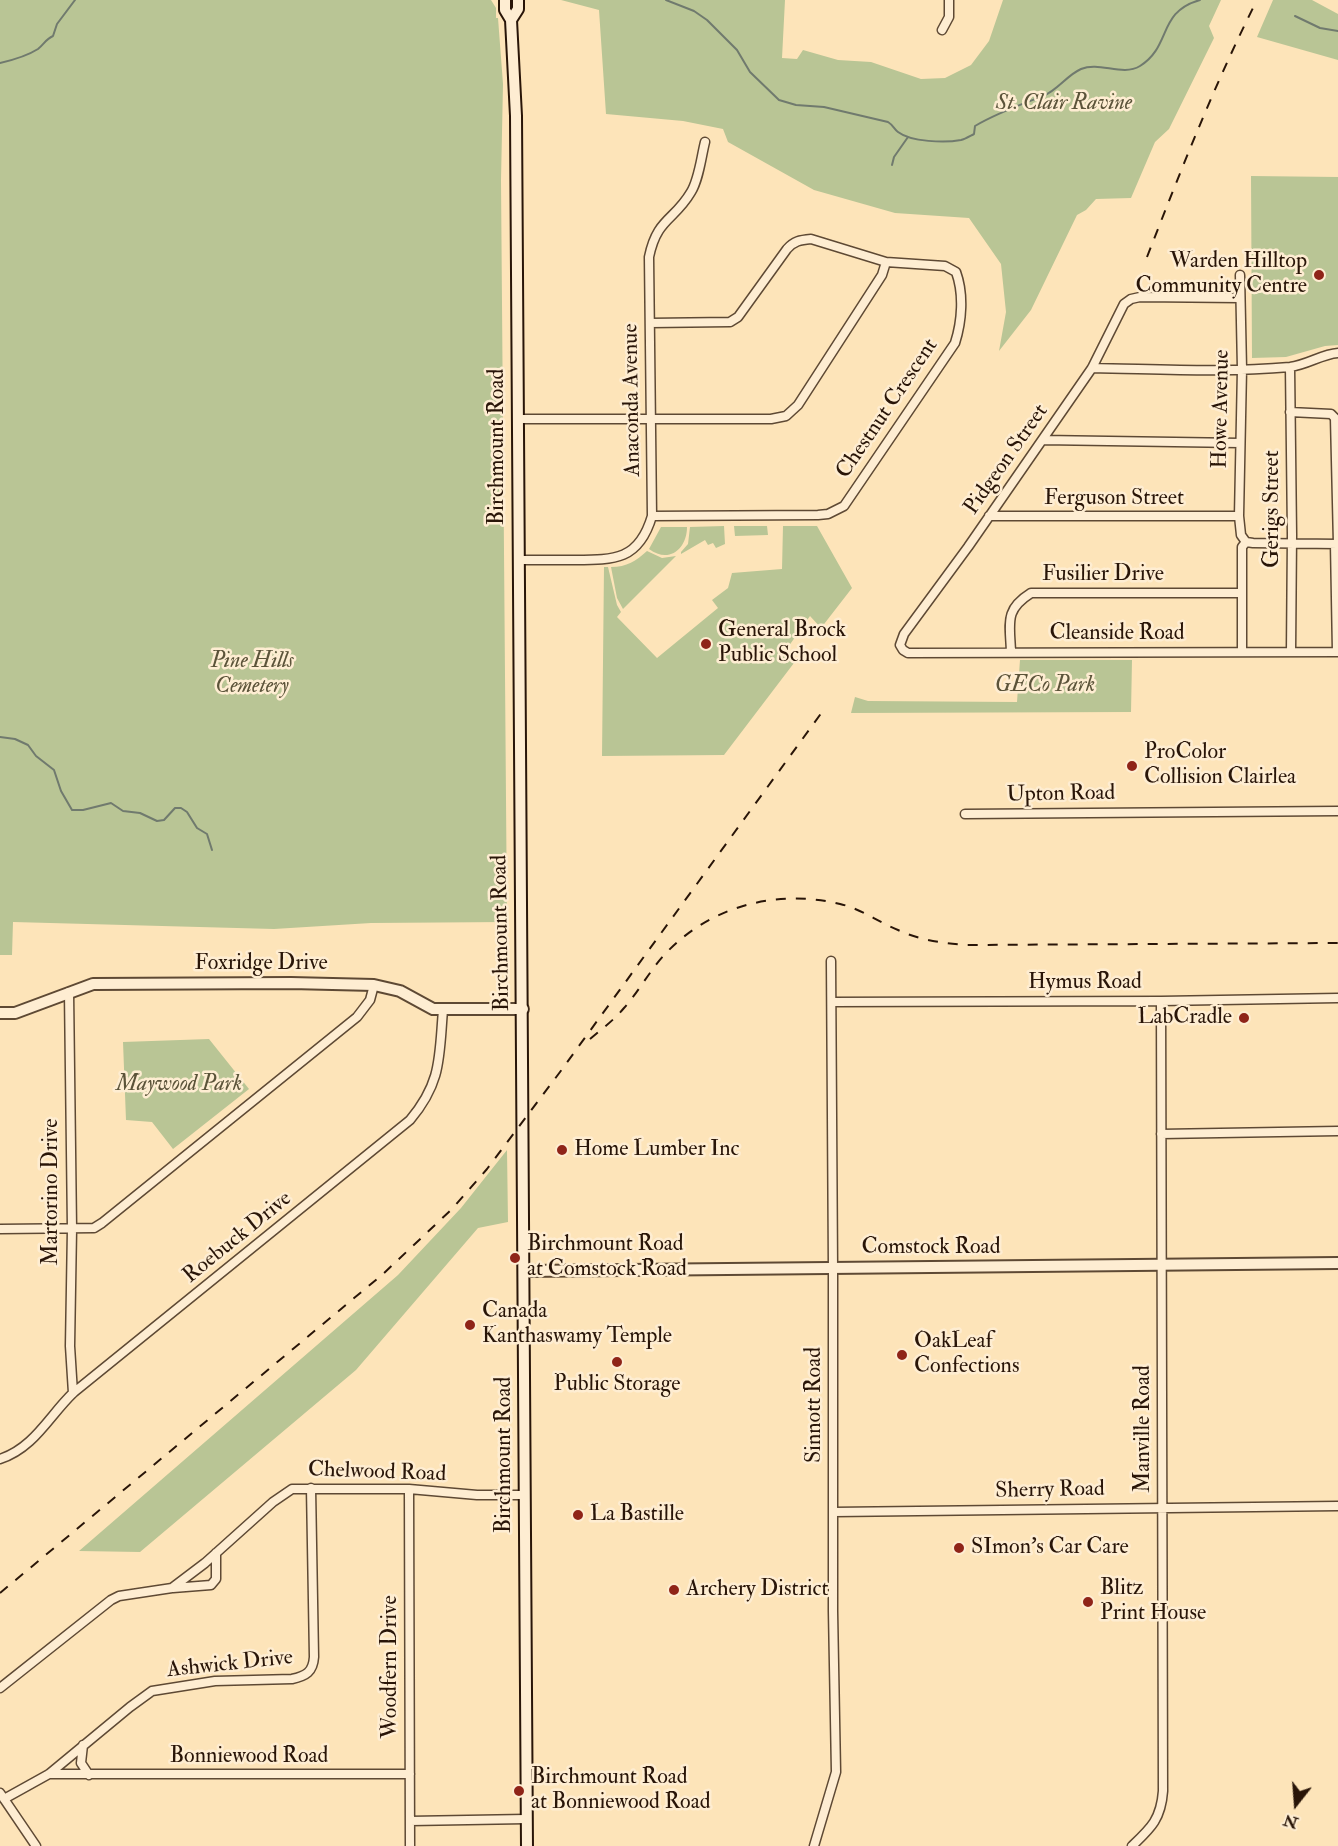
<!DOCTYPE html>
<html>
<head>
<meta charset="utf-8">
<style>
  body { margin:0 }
  #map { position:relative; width:1338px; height:1846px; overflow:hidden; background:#fde4b9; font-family:"IM FELL Double Pica",serif }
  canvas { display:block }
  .north { position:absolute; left:1266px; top:1774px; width:60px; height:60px; -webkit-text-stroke:4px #feedd2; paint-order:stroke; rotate:197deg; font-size:16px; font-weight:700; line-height:24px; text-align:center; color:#291508 }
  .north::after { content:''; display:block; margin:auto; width:21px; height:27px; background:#291508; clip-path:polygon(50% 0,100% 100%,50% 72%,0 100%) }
</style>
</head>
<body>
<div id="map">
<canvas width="1338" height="1846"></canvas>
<div class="north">N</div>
</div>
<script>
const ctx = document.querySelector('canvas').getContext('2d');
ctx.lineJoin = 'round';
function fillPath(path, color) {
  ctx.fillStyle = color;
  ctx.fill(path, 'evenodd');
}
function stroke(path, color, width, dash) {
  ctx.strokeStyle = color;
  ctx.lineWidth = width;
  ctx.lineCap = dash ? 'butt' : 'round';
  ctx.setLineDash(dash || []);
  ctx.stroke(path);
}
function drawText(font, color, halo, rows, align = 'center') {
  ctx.font = font + ' "IM FELL Double Pica",serif';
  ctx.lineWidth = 5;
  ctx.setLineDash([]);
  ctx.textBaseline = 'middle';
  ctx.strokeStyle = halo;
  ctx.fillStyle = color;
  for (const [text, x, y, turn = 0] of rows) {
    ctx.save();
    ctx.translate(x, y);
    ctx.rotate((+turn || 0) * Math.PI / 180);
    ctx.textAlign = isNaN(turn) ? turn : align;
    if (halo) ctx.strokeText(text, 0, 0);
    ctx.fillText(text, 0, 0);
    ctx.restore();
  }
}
fillPath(new Path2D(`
  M0 0H491L496 8V18H498L503 84 501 180 507 922 371 923 274 929 13 922 12 955H0Z
  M561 0H785L782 58 797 59 803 50 838 60 871 62 921 79 945 78 971 65 989 41 1003 0H1221L1209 26 1214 38 1169 129 1155 142 1131 198 1096 199 1086 210 1077 215 1031 310 999 351 1006 312 1001 264 969 218 895 213 814 190 728 142 723 129 683 121 606 114 599 10Z
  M1273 0H1312L1338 14V60L1257 37Z
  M1251 176 1338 177V345L1325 346 1286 357 1252 358Z
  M724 526 725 544 716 548 713 543 708 545 705 540 681 554V552L688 544 690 527Z
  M734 526H767L768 535 735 536Z
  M783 526H817L852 588 821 628 810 616 786 650 797 659 724 755 602 756 604 567H608L617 605 621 612 617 617 657 658 718 608 712 600 728 588 732 573 782 569Z
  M661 527H687C687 549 669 564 649 549Z
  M647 551 662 558 676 556 623 609 617 598 611 567C627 567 636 561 647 551Z
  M1020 660H1132L1131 712 851 713 855 697 868 701 1017 702Z
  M209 1039 249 1089 173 1149 152 1122 126 1120 123 1042Z
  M507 1150 508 1222 478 1228 356 1370 140 1552 79 1551 398 1275 461 1208Z`), '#b9c595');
stroke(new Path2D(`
  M666 0 694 11 707 20 737 50 750 72 779 100 796 105 824 107 888 122C893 125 894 129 898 132 911 142 945 143 961 140 965 139 970 136 974 134L975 126C997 113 1020 105 1043 96 1057 91 1067 75 1081 69 1100 61 1122 77 1140 66 1172 46 1157 12 1200 0
  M1295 16 1320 28 1338 31
  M0 63C13 60 27 56 38 49 44 44 46 39 53 36L57 24 75 0
  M892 165 894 157 908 137
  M0 737 15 739 28 745 36 756 54 770 61 791 72 810H83L111 803 123 811 140 813 157 821 164 820 175 808H181L187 812 197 828 207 834 212 850`), '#707a6e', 2);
const minor = new Path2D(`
  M942 30 949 17V0
  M1240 275 1242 369 1239 516 1241 535 1246 542 1253 543 1338 544
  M1240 298 1140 297 1131 299 1124 304 1092 368 968 547 904 634 900 645 903 650 908 653 1338 652
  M650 323 730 322 738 317 787 249C794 241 800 240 811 239L886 262 945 266 956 272C964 294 962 321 955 343L844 506 828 514 818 515 652 516
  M1290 367 1292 535 1291 652
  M1092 368C1158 369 1225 373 1290 367 1307 365 1322 354 1338 353
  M1290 412 1331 414 1335 418 1338 544
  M517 419H771L786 416 798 405 882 275 886 262
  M1043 440 1240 443
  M989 516H1239
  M1335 544 1337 652
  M518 560C537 560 556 560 575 560 615 560 639 560 652 516L649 257C657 218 674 221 691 192 699 179 701 158 705 142
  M1011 652C1010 623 1004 610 1031 593H1242
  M1242 652V547L1246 542
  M965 814 1338 811
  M69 992 72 1229 70 1346 73 1393
  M832 1002 1161 1001 1338 998
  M1161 1134 1338 1131
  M0 1229 94 1228 102 1223 357 1017 370 1000 374 985
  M0 1459C34 1448 49 1416 73 1393L410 1120C442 1082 439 1057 443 1010
  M409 1489 410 1846
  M834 1512 1338 1506
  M173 1588 211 1585 216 1579V1553
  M0 1688 111 1600 119 1596 172 1588 205 1563 273 1502 292 1489H409L477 1495H524
  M83 1745 81 1763 89 1775
  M49 1774H410
  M0 1793 36 1846
  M4 1799 49 1774 130 1707 152 1691 215 1681 292 1679C306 1676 313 1672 314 1657L311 1488
  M410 1821 526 1819
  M814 1846 836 1772 833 1611V1269L831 961
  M1132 1846C1151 1828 1161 1819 1163 1791L1161 1001`);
const tertiary = new Path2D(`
  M0 1013H15L93 984 291 983 374 985 400 991 433 1009H523
  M524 1271 1338 1263`);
const secondary = new Path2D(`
  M505 0V10L511 20 516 116 527 1846
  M511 20 518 9V0`);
stroke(minor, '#5e4934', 11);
stroke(tertiary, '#5e4934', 14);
stroke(secondary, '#291508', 14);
stroke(minor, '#feedd2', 8);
stroke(tertiary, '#feedd2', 10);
stroke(secondary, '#feedd2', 10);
stroke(new Path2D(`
  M1147 257C1181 170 1215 83 1257 0
  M590 1039C602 1029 614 1020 624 1008 640 990 651 968 668 951 713 905 779 889 840 904 862 909 878 922 898 930 919 940 942 943 965 945L1338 943
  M0 1593 383 1274 452 1209 487 1169 560 1072 825 708`), '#291508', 2, [10, 10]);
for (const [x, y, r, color] of [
  [1319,275,6,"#8f2418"],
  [706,644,6,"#8f2418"],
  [1132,766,6,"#8f2418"],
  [1244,1018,6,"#8f2418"],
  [562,1150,6,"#8f2418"],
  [515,1258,6,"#8f2418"],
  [470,1325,6,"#8f2418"],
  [902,1355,6,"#8f2418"],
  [617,1362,6,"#8f2418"],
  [578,1515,6,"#8f2418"],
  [959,1548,6,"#8f2418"],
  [674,1590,6,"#8f2418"],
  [1088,1602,6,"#8f2418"],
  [519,1791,6,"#8f2418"]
]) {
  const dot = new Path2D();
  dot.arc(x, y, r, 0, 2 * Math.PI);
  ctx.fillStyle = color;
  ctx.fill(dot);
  stroke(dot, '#feedd2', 2);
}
drawText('italic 22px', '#5b5339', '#feedd2', [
  ["St. Clair Ravine",1064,104],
  ["Pine Hills",252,662],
  ["Cemetery",252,687],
  ["GECo Park",1045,686],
  ["Maywood Park",179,1085]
]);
drawText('22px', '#291508', '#feedd2', [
  ["Warden Hilltop",1307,262,"right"],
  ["Community Centre",1307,287,"right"],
  ["General Brock",718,631],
  ["Public School",718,656],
  ["ProColor",1144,753],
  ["Collision Clairlea",1144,778],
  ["LabCradle",1232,1018,"right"],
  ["Home Lumber Inc",574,1150],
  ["Birchmount Road",527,1245],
  ["at Comstock Road",527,1270],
  ["Canada",482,1312],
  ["Kanthaswamy Temple",482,1337],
  ["OakLeaf",914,1342],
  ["Confections",914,1367],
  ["Public Storage",617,1385,"center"],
  ["La Bastille",590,1515],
  ["SImon's Car Care",971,1548],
  ["Blitz",1100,1589],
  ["Print House",1100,1614],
  ["Archery District",686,1590],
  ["Birchmount Road",531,1778],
  ["at Bonniewood Road",531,1803]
], 'left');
drawText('22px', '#291508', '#feedd2', [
  ["Anaconda Avenue",633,400,-91],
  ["Chestnut Crescent",888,409,-56],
  ["Howe Avenue",1222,409,-89],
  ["Birchmount Road",498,447,-90],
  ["Pidgeon Street",1007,460,-55],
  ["Ferguson Street",1114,499],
  ["Gerigs Street",1273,509,-90],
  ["Fusilier Drive",1103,575],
  ["Cleanside Road",1117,634],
  ["Upton Road",1061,795,-1],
  ["Birchmount Road",502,933,-91],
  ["Foxridge Drive",261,964],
  ["Hymus Road",1085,983],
  ["Martorino Drive",52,1192,-90],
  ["Roebuck Drive",238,1238,-39],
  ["Comstock Road",931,1248],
  ["Sinnott Road",815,1405,-90],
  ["Manville Road",1144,1429,-90],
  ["Birchmount Road",505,1455,-90],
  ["Chelwood Road",377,1473,2],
  ["Sherry Road",1050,1491,-1],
  ["Ashwick Drive",230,1665,-6],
  ["Woodfern Drive",391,1667,-90],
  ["Bonniewood Road",249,1757]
]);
</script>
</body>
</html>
